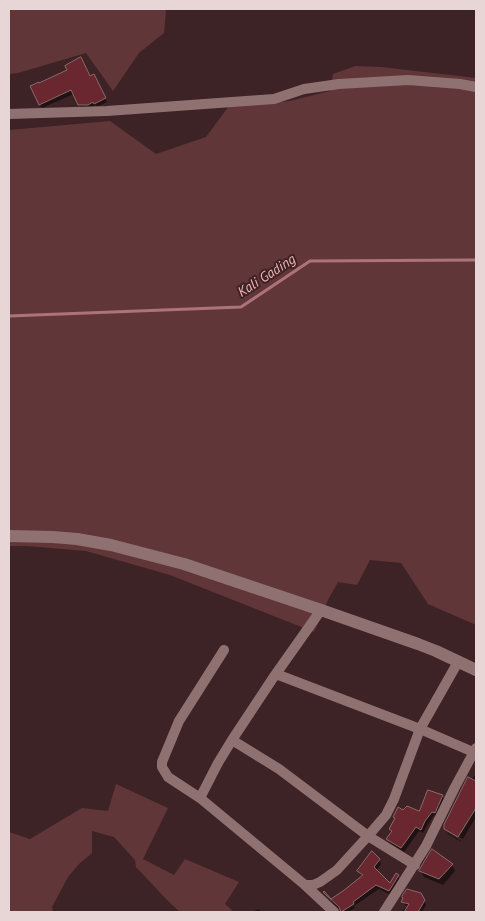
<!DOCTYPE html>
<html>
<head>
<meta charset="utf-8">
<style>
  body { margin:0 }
  #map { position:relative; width:485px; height:921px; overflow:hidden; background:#3d2325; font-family:"PT Sans",sans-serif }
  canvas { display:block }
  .frame { position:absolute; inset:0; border:10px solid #e8d6d7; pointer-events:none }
</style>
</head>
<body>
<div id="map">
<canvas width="485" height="921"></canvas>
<div class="frame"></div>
</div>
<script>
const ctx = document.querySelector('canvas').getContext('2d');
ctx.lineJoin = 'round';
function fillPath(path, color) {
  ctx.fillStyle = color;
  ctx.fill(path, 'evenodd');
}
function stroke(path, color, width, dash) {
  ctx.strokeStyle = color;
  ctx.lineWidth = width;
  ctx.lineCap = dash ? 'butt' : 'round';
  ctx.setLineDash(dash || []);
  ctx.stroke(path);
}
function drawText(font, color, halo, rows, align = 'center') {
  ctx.font = font + ' "PT Sans",sans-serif';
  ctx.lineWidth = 4;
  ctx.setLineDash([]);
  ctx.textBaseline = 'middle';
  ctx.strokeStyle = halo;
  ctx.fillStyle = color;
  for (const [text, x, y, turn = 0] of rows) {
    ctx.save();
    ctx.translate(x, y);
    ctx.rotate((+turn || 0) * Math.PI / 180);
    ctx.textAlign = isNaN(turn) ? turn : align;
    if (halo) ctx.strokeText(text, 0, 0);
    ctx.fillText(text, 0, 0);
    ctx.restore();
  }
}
fillPath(new Path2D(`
  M9 9H164L166 11 164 33 139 53 113 91 86 53 18 73 9 74Z
  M355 66 381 67 476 78V625L428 604 401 563 370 560 357 585 338 582 328 600 314 632 170 575 86 551 27 546H9V130L110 121 156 154 206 137 229 106 290 101 330 91 333 74Z
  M116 784 168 808 143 859 174 875 185 859 239 882 225 904 234 912H180L168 901 136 867 135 860 114 837 92 831V853L79 864 68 877 52 907 53 912H9V832L30 839 82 808 108 811Z`), '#613639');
fillPath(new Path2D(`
  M94 76 107 102 97 107 96 105 90 108 81 109 74 94 42 108 40 104Z
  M474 776 476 777V817L463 839 446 829V831L445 828Z
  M428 791 442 796 445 800 437 816 434 815 427 826 423 833 419 831 404 852 390 843 387 839 392 832 391 829 396 820 394 817 403 812H419Z
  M447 832 461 841V842L448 834Z
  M379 860 381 864 376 871 390 885 396 875 401 880 391 895 379 889 354 906 355 908 348 912H342L331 901 344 892 363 876 361 875 358 871Z
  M452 865 455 871 443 885 424 877 420 871Z
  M420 894 426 905 422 912H400L408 906 405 905 403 902Z
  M258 909 262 912H253Z`), '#0007');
stroke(new Path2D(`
  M9 316 241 307 310 261 476 260`), '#ac7378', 3);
const building = new Path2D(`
  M81 57 90 76 94 74 106 98 94 104 93 102 88 105H78L71 90 39 105 30 86 39 82V83L67 70 65 66Z
  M468 777 476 781V808L458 837 444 829V825Z
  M428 790 443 795 435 813 432 812 425 821 421 830 416 827 401 848 386 839 392 831 389 829 395 818 393 817 398 807 403 810 407 806 419 811Z
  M432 849 453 864 439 879 419 871Z
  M372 851 380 859 374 867 390 883 396 873 399 875 389 891 376 885 353 902 354 904 341 912 339 907 323 892 324 891 331 899 343 891 363 875 357 871Z
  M407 889 421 893 425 900 418 912H404L409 904 401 902 403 898 402 897Z`);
fillPath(building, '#6b272f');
stroke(building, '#886a6b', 1);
stroke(new Path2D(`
  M9 114 107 111 274 99 304 89 339 84 408 80 460 84 476 87
  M321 610 273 678 232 740 279 769 368 836 415 865
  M224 650 179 721 162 762V767L168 777 200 798 305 885H313L320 882 337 870 368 836 386 815 394 799 420 729 458 662
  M276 674 420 729 473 752
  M200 798 218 763 232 740
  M305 885 334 912
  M384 912 426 846 455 787 476 748`), '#907172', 10);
stroke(new Path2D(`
  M9 536 53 537 77 539 111 545 184 564 321 610 418 644 436 651 476 670`), '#907172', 12);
drawText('italic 14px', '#f4b2b5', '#3d2325', [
  ["Kali Gading",267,276,-33]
]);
</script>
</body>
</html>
